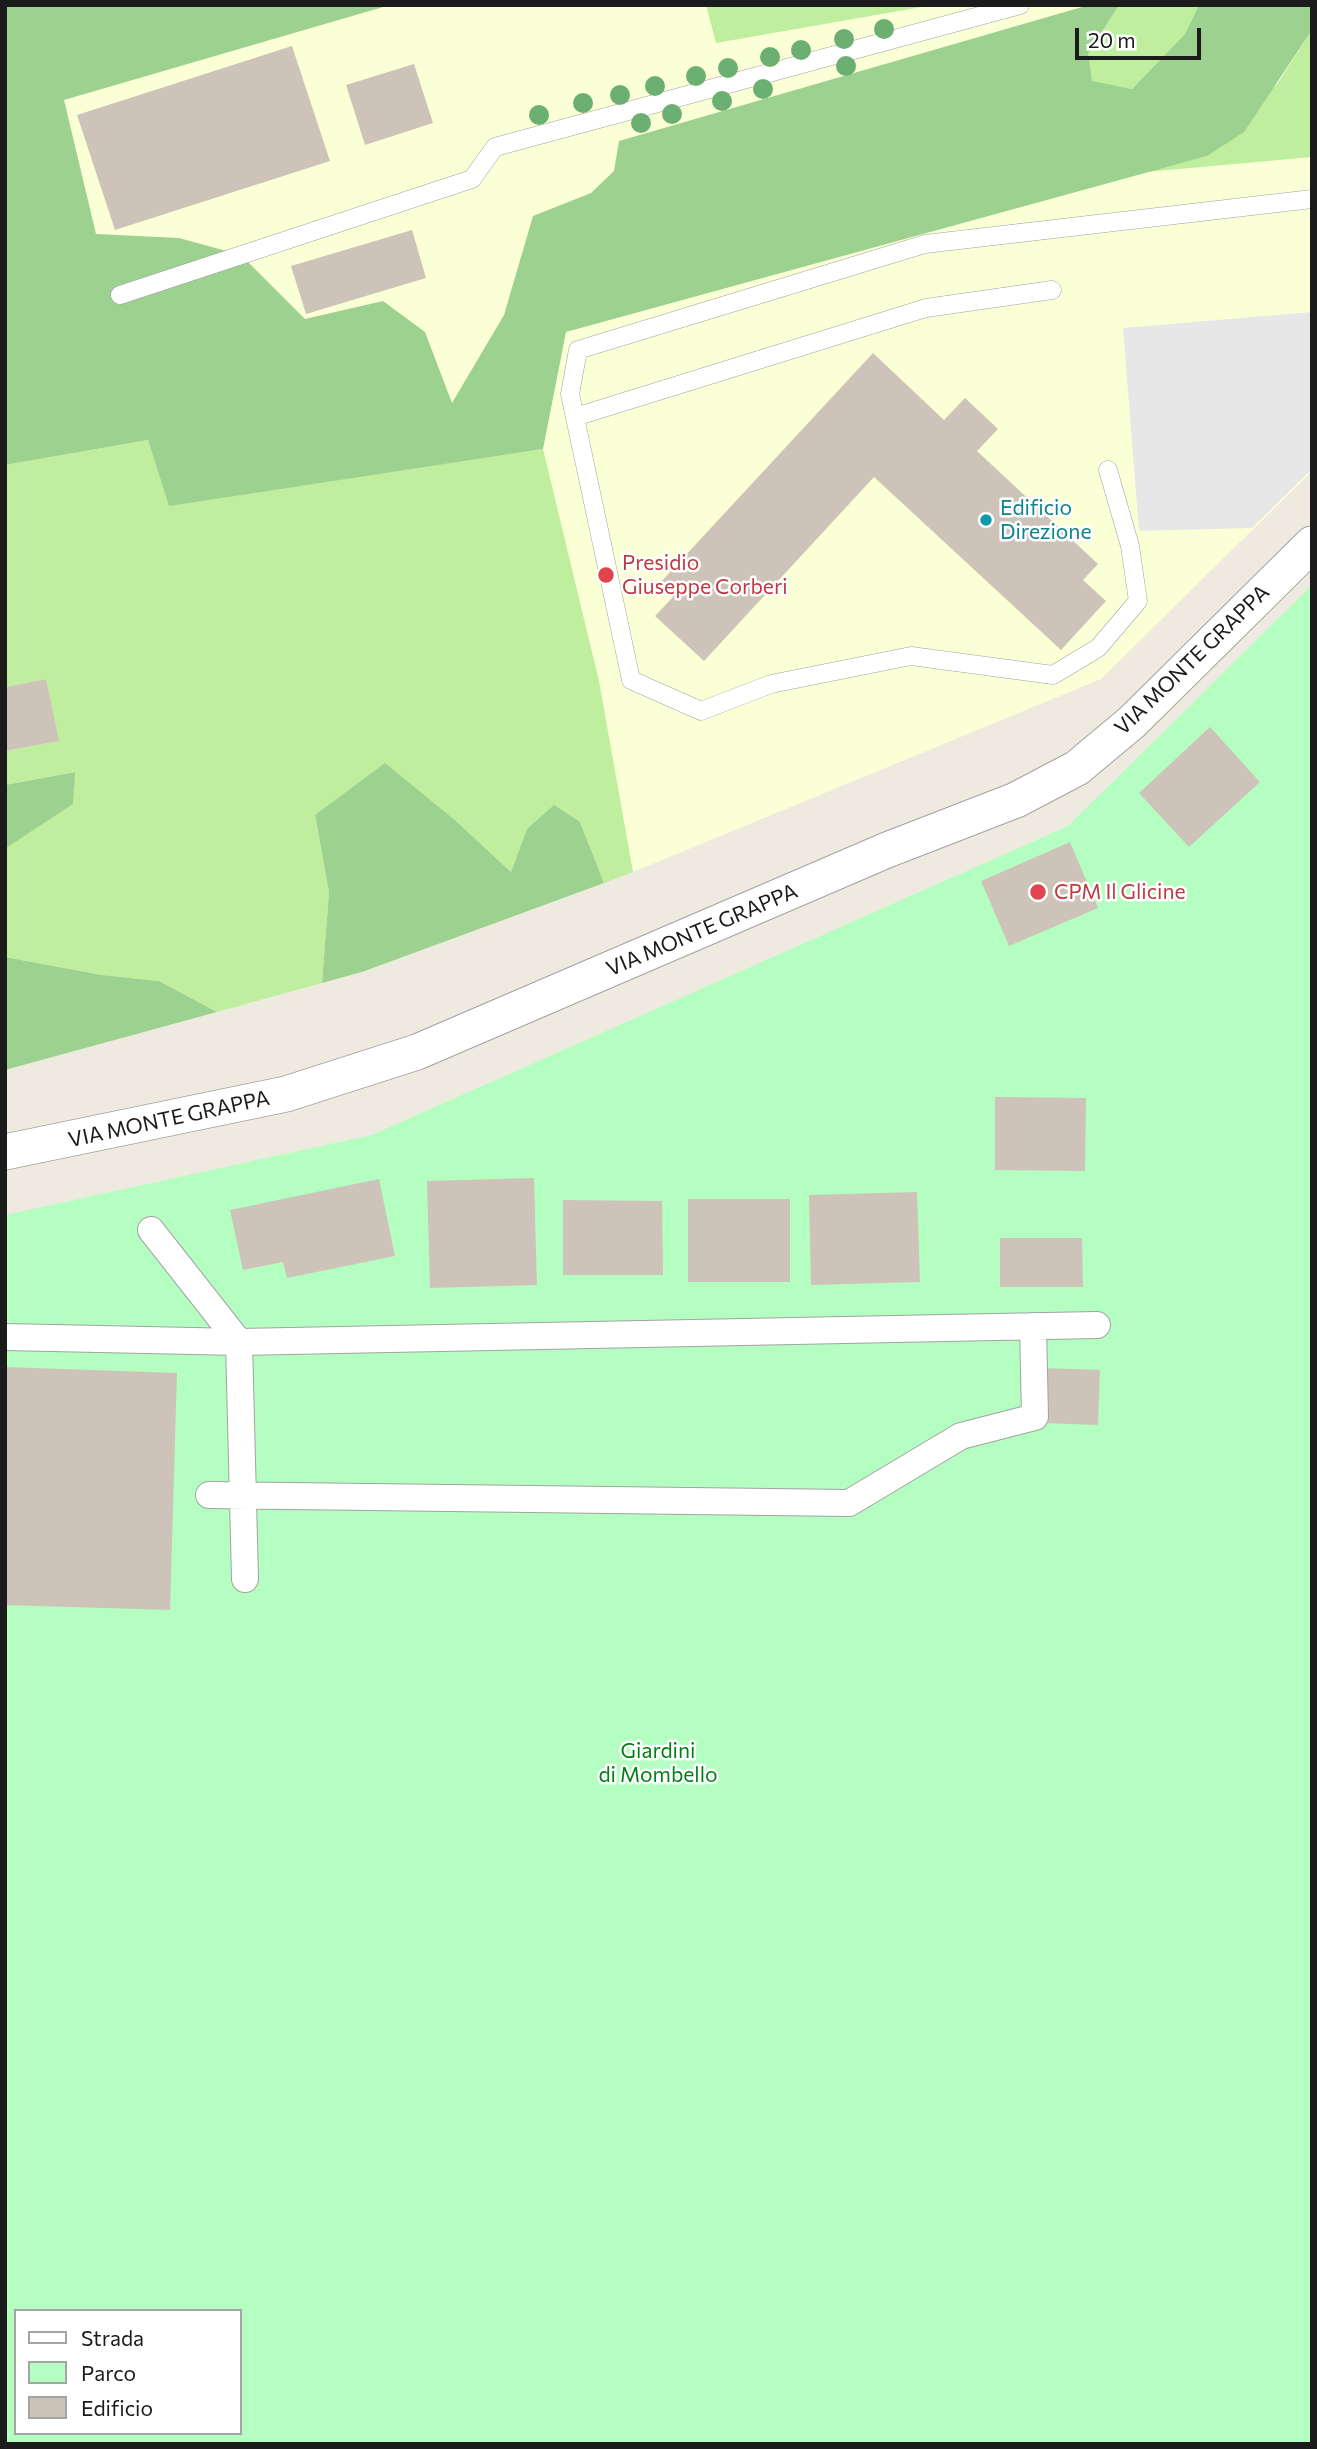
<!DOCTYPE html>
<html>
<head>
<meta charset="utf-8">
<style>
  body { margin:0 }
  #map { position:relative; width:1317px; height:2449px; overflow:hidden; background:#eeeadf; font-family:Commissioner,sans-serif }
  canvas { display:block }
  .frame { position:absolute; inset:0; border:7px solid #1b1b1b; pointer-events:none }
  .legend { position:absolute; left:14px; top:2309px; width:228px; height:126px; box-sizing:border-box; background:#fff; border:2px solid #a4a4a4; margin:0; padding:9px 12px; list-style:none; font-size:21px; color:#1b1b1b }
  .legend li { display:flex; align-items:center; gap:14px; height:35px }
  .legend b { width:35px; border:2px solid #a4a4a4 }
  .scale { position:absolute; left:1075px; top:28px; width:126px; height:32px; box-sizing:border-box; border:4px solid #1b1b1b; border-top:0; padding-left:9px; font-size:21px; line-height:24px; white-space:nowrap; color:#1b1b1b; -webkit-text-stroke:5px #fff; paint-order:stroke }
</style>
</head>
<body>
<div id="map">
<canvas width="1317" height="2449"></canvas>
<div class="frame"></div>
<ul class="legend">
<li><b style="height:9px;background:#fff"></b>Strada</li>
<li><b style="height:19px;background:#b5fec2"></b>Parco</li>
<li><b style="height:19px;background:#cec3b8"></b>Edificio</li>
</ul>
<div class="scale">20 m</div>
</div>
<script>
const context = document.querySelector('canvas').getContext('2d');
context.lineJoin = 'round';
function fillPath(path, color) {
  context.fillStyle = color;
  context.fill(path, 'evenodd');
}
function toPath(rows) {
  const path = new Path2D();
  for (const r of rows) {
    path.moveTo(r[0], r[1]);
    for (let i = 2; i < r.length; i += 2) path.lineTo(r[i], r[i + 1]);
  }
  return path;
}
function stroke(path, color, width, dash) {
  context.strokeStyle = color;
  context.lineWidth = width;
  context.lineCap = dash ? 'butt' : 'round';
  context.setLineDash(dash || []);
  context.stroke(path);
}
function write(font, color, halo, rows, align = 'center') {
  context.font = font + ' Commissioner,sans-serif';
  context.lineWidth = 5;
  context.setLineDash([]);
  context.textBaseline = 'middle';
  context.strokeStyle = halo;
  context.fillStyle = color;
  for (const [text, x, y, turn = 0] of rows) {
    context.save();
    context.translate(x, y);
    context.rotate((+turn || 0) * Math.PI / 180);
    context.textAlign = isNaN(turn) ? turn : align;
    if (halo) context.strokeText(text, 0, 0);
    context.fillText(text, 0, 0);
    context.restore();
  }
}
const education = toPath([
  [5,5,1312,5,1312,471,1101,679,633,872,362,972,5,1070]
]);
const grass = toPath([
  [706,5,933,5,716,43],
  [1119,5,1199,5,1185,34,1132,89,1092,82,1087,53],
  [1312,30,1312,157,1146,172,1207,156,1278,83],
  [148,440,169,505,543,449,599,681,633,872,604,883,580,822,527,829,511,872,457,822,315,816,329,892,322,983,217,1012,159,981,102,975,5,957,5,849,73,804,74,772,5,785,5,751,58,741,46,679,5,687,5,465]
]);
const forest = toPath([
  [5,5,390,5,64,100,96,234,179,238,241,255,305,319,383,301,425,332,452,403,504,315,533,216,591,193,614,171,619,141,1089,5,1119,5,1088,53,1092,81,1132,89,1185,34,1199,5,1312,5,1312,30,1244,132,1207,156,566,332,543,449,169,506,148,440,5,465],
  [385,763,457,822,511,872,527,829,554,805,580,822,604,883,362,972,322,983,329,892,315,815],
  [75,772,73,804,5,849,5,785],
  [5,957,102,975,159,981,217,1012,5,1070]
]);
const park = toPath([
  [1312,585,1312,2444,5,2444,5,1215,372,1135,1068,826],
  [16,2311,240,2311,240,2433,16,2433]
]);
const parking = toPath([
  [1312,312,1312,469,1252,528,1139,531,1123,328]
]);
const building = toPath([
  [292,46,330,161,115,230,77,115],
  [414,64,433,123,365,145,346,85],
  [412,230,426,278,306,314,291,266],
  [873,353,944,420,965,398,998,429,977,451,1098,564,1083,580,1106,601,1061,650,874,477,704,661,655,616,673,597,659,584],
  [46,679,59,741,5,751,5,687],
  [1210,727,1260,782,1189,847,1139,793],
  [1070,842,1098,908,1009,946,981,881],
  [995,1097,1086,1098,1085,1171,995,1170],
  [534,1178,537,1285,430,1288,427,1181],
  [379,1179,395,1256,287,1278,283,1262,243,1270,230,1210],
  [917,1192,920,1282,811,1285,809,1195],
  [688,1199,790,1199,790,1282,688,1282],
  [563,1200,662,1201,663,1275,563,1275],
  [1000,1238,1082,1238,1083,1287,1000,1287],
  [5,1367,177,1373,170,1610,5,1605],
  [1043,1368,1100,1370,1098,1425,1042,1423]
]);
const service = toPath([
  [120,295,472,179,495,147,1020,5],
  [575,417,926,308,1052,290],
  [1108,470,1130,546,1138,601,1098,648,1053,675,911,656,771,684,701,711,631,680,570,394,578,350,925,244,1312,199]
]);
const pedestrian = toPath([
  [151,1230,239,1342,245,1579],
  [5,1337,239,1342,1097,1325],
  [209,1495,849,1503,961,1436,1035,1417,1033,1326]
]);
const minor = toPath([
  [5,1152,286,1094,417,1052,887,850,1016,800,1077,768,1132,722,1312,544]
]);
const trees = [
  [884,29],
  [844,39],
  [801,50],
  [770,57],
  [846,66],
  [728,68],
  [696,76],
  [655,86],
  [763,89],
  [620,95],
  [722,101],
  [583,103],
  [672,114],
  [539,115],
  [641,123]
];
const markers = [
  [986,520,7,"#0f9aa8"],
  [606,575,9,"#e0444e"],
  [1038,892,9,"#e0444e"]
];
const cultureNames = [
  ["Edificio",1000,508],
  ["Direzione",1000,532]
];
const healthNames = [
  ["Presidio",622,563],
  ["Giuseppe Corberi",622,587],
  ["CPM Il Glicine",1054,892]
];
const streetNames = [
  ["VIA MONTE GRAPPA",1192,660,-44],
  ["VIA MONTE GRAPPA",702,930,-23],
  ["VIA MONTE GRAPPA",169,1119,-12]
];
const parkNames = [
  ["Giardini",658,1751],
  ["di Mombello",658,1775]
];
fillPath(education, '#fbffd6');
fillPath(grass, '#beee9e');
fillPath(forest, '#9dd18f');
fillPath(park, '#b5fec2');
fillPath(parking, '#e7e7e7');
fillPath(building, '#cec3b8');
stroke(service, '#a2a2a2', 19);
stroke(pedestrian, '#a2a2a2', 28);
stroke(minor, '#a2a2a2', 37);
stroke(service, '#fff', 18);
stroke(pedestrian, '#fff', 26);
stroke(minor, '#fff', 35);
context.fillStyle = '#6cb071';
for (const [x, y] of trees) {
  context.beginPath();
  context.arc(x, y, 10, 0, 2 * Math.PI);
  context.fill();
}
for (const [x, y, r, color] of markers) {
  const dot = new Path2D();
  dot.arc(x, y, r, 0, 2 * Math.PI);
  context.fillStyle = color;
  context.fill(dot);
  stroke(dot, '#fff', 2.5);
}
write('21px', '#0d838f', '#fff', cultureNames, 'left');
write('21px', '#be3a42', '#fff', healthNames, 'left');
write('21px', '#1b1b1b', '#fff', streetNames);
write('21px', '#018017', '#fff', parkNames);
</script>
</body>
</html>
